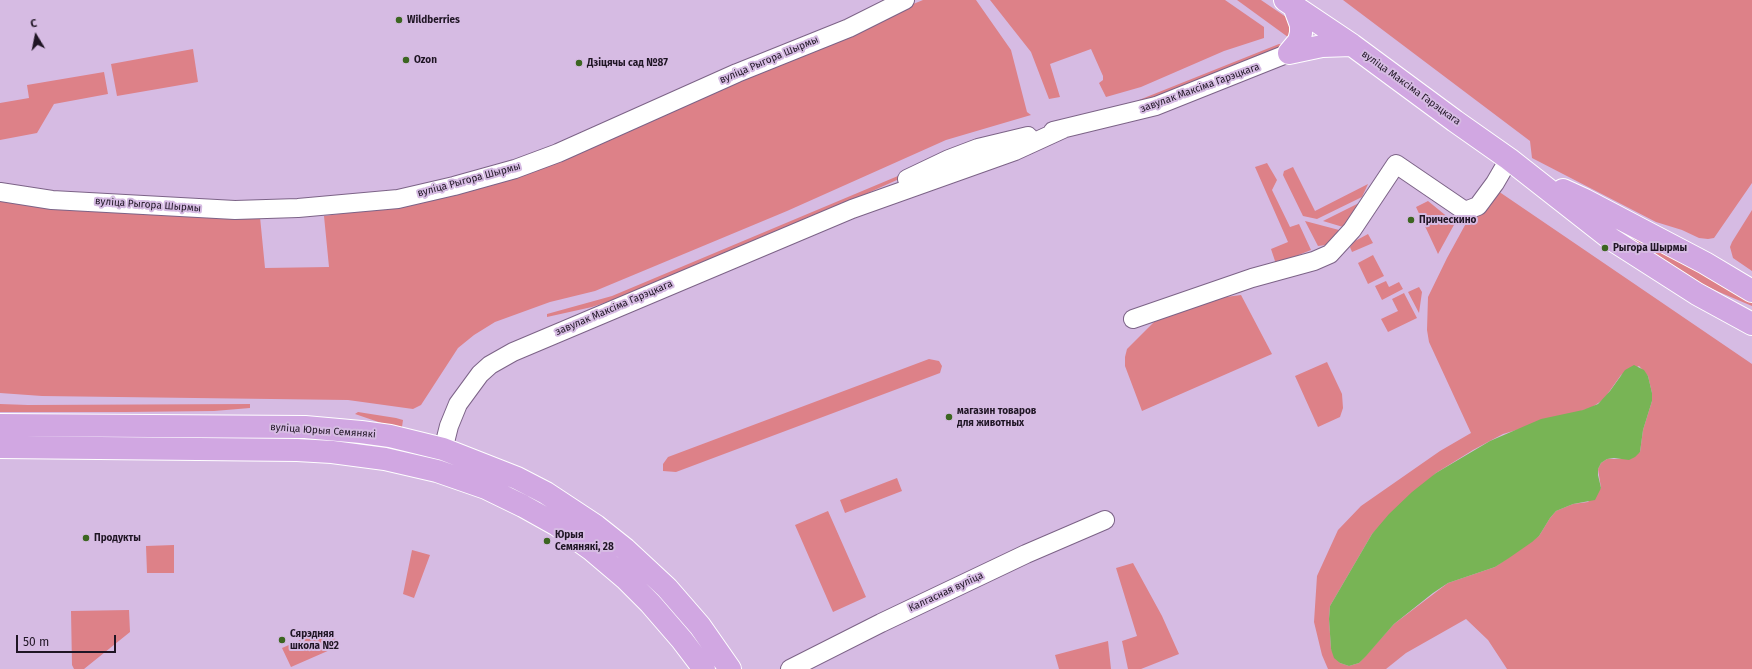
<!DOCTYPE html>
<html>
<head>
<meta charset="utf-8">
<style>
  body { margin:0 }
  #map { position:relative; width:1752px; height:669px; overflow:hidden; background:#d6bbe3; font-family:"Fira Sans",sans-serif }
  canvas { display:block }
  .north { position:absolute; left:16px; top:16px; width:40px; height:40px; -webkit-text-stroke:3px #d6bbe3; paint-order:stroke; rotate:350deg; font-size:11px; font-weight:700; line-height:16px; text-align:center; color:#1f1524 }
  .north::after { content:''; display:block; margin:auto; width:14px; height:18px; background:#1f1524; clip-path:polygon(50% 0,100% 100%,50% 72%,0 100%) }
  .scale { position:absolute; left:16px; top:635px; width:100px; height:18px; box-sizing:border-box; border:2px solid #1f1524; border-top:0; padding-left:5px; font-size:12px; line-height:14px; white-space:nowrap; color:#1f1524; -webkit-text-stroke:3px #d6bbe3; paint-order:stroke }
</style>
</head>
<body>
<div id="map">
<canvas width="1752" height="669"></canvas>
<div class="north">С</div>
<div class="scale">50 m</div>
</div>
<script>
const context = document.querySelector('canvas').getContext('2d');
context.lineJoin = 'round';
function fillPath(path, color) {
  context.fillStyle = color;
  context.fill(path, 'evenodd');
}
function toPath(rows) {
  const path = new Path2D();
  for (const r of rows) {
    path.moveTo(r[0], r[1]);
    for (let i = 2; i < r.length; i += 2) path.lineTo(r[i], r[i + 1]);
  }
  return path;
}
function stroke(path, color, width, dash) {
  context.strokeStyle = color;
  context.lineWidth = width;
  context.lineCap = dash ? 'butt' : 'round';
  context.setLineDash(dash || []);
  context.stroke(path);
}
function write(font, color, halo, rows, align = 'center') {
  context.font = font + ' "Fira Sans",sans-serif';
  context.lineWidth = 4;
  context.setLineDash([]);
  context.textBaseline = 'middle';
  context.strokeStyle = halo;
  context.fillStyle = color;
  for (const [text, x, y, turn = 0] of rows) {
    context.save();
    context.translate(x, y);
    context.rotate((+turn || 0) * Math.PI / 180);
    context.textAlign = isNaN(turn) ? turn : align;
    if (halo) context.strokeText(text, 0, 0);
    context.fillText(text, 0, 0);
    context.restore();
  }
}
const green = toPath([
  [923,0,976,0,1011,50,1027,112,1031,115,946,140,787,211,595,291,550,302,495,322,474,335,458,348,421,405,413,409,348,400,42,396,0,393,0,198,260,217,265,268,329,267,324,216,383,208,449,194],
  [990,0,1225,0,1264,27,1264,38,1224,51,1141,87,1106,97,1099,83,1103,80,1103,76,1091,49,1050,64,1060,97,1049,99,1031,52],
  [1237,0,1261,0,1286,17,1292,24,1292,40],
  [1343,0,1752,0,1752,183,1714,238,1708,239,1699,238,1682,230,1656,222,1532,158,1530,141],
  [1279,44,1284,45,1285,48,1139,103,1139,100],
  [193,49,198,82,117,96,111,64],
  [104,72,108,94,54,104,37,133,0,140,0,103,29,98,27,85],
  [1267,163,1277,180,1272,190,1290,227,1299,224,1311,250,1276,264,1271,249,1288,242,1255,167],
  [1293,167,1315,211,1368,184,1362,197,1317,219,1303,216,1283,175,1284,171],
  [917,168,917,171,821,214,616,299,592,307,547,317,547,314,612,296],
  [1498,191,1752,364,1752,669,1507,669,1488,640,1466,619,1406,653,1386,669,1328,669,1322,655,1314,622,1317,576,1338,530,1361,506,1440,451,1471,433,1429,342,1427,330,1428,297,1447,258,1470,216],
  [1639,366,1648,376,1652,393,1652,401,1643,430,1640,452,1621,459,1607,459,1601,463,1598,469,1601,488,1588,502,1573,504,1556,511,1550,518,1539,536,1495,567,1448,583,1394,624,1359,663,1349,666,1340,663,1331,649,1329,619,1330,606,1372,534,1436,473,1473,450,1503,434,1591,408,1604,399,1621,375],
  [1428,201,1455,223,1438,254,1416,207],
  [1359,203,1343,227,1323,221],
  [1752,210,1752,271,1733,258,1730,247,1732,242],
  [1305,221,1339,230,1326,245,1318,246],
  [1614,226,1752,299,1752,306,1719,292,1700,283],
  [1368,234,1373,243,1352,252,1350,247,1355,241],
  [1373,255,1384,276,1368,284,1358,263],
  [1386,281,1389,287,1399,282,1403,289,1382,300,1375,286],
  [1419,287,1422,292,1419,313,1408,292],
  [1404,293,1417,318,1388,332,1381,319,1398,311,1392,299],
  [1241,295,1272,354,1142,411,1125,366,1125,357,1127,349,1154,322,1176,312,1211,299],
  [929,359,939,361,942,366,940,373,676,472,663,471,663,464,668,457],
  [1327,362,1342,394,1343,408,1340,417,1318,427,1295,376],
  [0,404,28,405,250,404,250,408,214,411,125,412,0,412],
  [358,412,396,418,403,420,402,427,399,429,355,414],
  [0,434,248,436,333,438,402,448,401,452,0,438],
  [897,478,902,491,845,513,840,500],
  [828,511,866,597,833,612,795,525],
  [174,545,174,573,147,573,146,546],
  [412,550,430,555,414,598,403,594],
  [1133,563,1162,616,1179,654,1141,669,1128,669,1122,641,1137,636,1116,568],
  [129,610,130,632,84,669,74,669,72,665,71,611],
  [319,632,332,633,339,646,291,667,282,648],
  [1108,641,1111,669,1059,669,1055,655]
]);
const water = toPath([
  [1634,365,1644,370,1648,376,1652,393,1652,401,1643,430,1640,452,1635,457,1629,460,1614,458,1607,459,1601,463,1598,469,1598,475,1601,488,1595,500,1573,504,1556,511,1550,518,1539,536,1532,542,1509,558,1495,567,1448,583,1433,593,1394,624,1366,656,1359,663,1349,666,1340,663,1334,658,1331,649,1329,619,1330,606,1372,534,1389,514,1412,492,1436,473,1490,441,1541,419,1583,410,1598,404,1610,391,1625,370]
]);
const minor = toPath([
  [1053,131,1156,106,1289,53],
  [907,179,949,159,978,148,1028,136],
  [0,192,52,200,235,210,298,208,398,199,454,186,515,169,558,153,737,73,849,28,905,0],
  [1133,319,1252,278,1314,261,1330,254,1352,230,1396,164,1465,211,1478,206,1495,183,1509,159],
  [440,462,449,426,458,404,480,374,490,365,513,352,852,209,1015,151,1063,129],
  [790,669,881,623,1026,554,1105,520]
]);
const major = toPath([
  [1285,0,1352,45,1455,121,1509,159,1611,239,1697,294,1752,324],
  [1289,53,1322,46,1352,45],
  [1289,53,1299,41,1301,33,1301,25,1294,6],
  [1563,190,1585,200,1705,263,1752,291],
  [0,425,305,427,361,432,390,436,443,449,517,478,546,493,596,526,625,549,667,588,700,626,730,669],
  [0,447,297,450,332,452,385,459,437,471,486,488,523,506,557,525,592,550,625,578,650,603,682,640,704,669]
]);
const markers = [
  [399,20,4,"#3c6521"],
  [406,60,4,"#3c6521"],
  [579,63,4,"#3c6521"],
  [1411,220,4,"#3c6521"],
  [1605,248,4,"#3c6521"],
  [949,417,4,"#3c6521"],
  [86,538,4,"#3c6521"],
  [547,541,4,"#3c6521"],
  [282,640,4,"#3c6521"]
];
const poiNames = [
  ["Wildberries",407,20],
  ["Ozon",414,60],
  ["Дзіцячы сад №87",587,63],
  ["Прическино",1419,220],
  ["Рыгора Шырмы",1613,248],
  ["магазин товаров",957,411],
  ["для животных",957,423],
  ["Юрыя",555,535],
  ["Семянякі, 28",555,547],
  ["Продукты",94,538],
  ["Сярэдняя",290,634],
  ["школа №2",290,646]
];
const streetNames = [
  ["вуліца Рыгора Шырмы",769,60,-23],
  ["завулак Максіма Гарэцкага",1200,88,-20],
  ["вуліца Максіма Гарэцкага",1411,88,36],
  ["вуліца Рыгора Шырмы",469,180,-15],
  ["вуліца Рыгора Шырмы",148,205,4],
  ["завулак Максіма Гарэцкага",614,308,-23],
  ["вуліца Юрыя Семянякі",323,431,4],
  ["Калгасная вуліца",946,592,-25]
];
fillPath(green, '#dd8188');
fillPath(water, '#78b455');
stroke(minor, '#7c6387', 20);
stroke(major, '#fff', 24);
stroke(minor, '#fff', 18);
stroke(major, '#d1a7e2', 22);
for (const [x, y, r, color] of markers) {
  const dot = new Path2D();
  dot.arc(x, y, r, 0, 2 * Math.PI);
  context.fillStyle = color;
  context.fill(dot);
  stroke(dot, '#d6bbe3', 1.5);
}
write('bold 10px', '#1f1524', '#d6bbe3', poiNames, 'left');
write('10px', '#1f1524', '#d6bbe3', streetNames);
</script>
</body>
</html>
